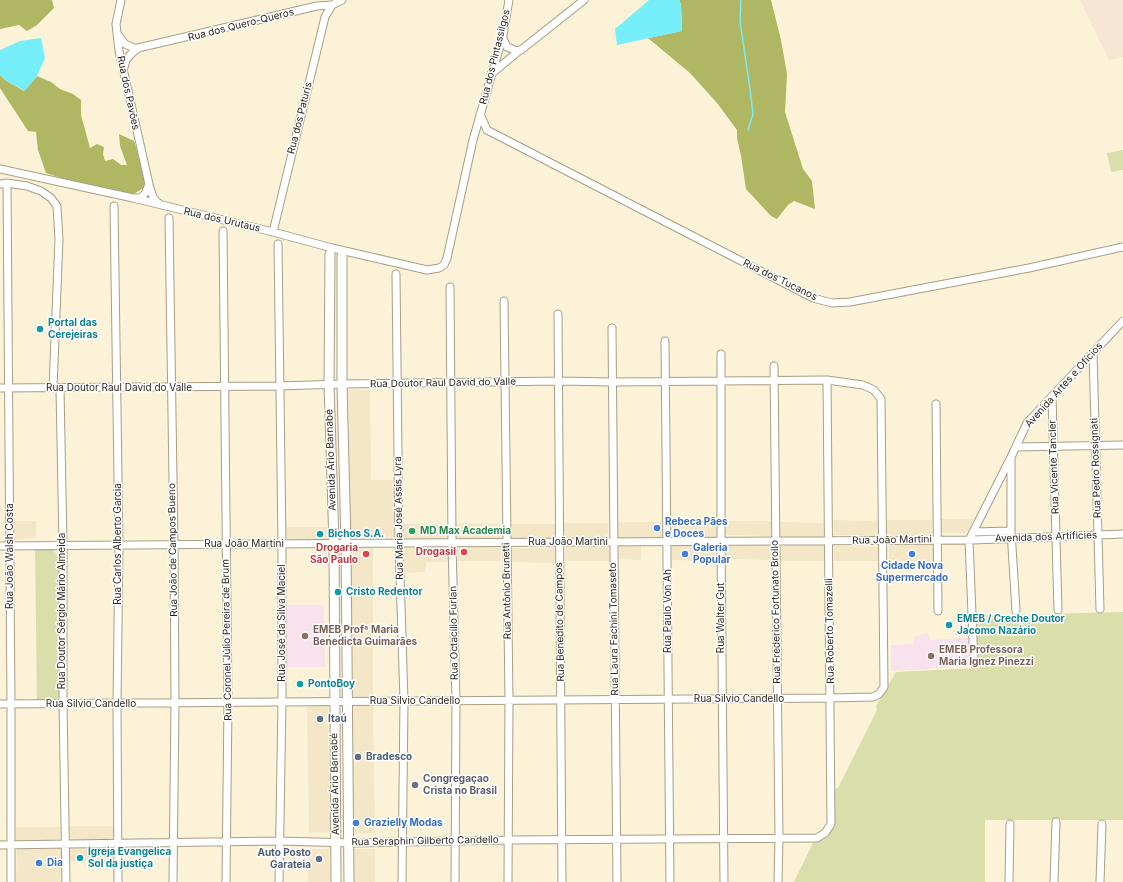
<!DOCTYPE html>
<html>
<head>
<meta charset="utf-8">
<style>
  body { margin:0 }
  canvas { display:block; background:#fcf2d8 }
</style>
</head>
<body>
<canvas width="1123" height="882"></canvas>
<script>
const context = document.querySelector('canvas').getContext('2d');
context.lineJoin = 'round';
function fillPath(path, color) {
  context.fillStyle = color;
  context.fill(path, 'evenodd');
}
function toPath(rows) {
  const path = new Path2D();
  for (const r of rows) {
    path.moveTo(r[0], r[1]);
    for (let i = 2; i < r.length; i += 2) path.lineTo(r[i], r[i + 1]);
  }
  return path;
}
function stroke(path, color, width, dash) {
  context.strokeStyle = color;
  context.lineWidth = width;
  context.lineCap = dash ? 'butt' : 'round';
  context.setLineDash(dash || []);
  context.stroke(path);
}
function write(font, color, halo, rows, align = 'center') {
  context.font = font + ' Inter,sans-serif';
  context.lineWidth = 3;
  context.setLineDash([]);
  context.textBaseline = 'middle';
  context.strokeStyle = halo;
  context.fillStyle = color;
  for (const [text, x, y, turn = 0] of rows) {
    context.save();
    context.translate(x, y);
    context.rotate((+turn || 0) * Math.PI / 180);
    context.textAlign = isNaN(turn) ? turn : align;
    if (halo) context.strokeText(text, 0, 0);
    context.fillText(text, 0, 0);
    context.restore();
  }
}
const built = toPath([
  [348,390,370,390,371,480,394,480,395,537,351,536],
  [941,519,973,519,970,529,964,533,941,533],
  [834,520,878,521,878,536,834,535],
  [887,520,932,520,931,535,887,535],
  [13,521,36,521,36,538,13,540],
  [726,521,771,521,771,536,726,535],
  [618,522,663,522,662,537,618,537],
  [672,522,717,523,716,538,672,537],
  [780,522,824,523,824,537,780,537],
  [455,523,500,524,500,539,455,538],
  [564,523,608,523,608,538,564,537],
  [403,524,448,524,448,539,403,538],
  [511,524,555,524,555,539,511,539],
  [286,527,331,527,330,542,286,542],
  [889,544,933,544,933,561,889,561],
  [403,545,448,546,448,562,426,562,425,572,403,573],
  [619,545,641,545,641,560,618,559],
  [672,545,716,546,716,561,672,560],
  [726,545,771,545,771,560,726,559],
  [457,546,502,546,501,561,457,561],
  [566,546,610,546,610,561,565,561],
  [780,546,825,546,824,561,780,561],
  [834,546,878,547,878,561,834,561],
  [350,547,373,547,373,697,351,697],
  [511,548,556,548,556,563,511,562],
  [307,705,328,705,330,832,309,833],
  [352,706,373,706,375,833,354,833],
  [70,826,114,826,114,841,70,841],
  [16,827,60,827,60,842,16,841],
  [17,846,62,847,61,882,16,882],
  [70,847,114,847,114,862,70,861],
  [308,849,329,849,330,882,308,882],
  [354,849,375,849,375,882,354,882]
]);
const industrial = toPath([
  [1080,0,1123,0,1123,57,1109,60]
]);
const education = toPath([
  [285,605,324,605,325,667,287,667],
  [928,633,929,640,971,638,972,666,891,671,891,645,913,644,915,636]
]);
const green = toPath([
  [1123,150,1123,170,1111,172,1107,153],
  [35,549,52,550,56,553,59,560,60,693,59,697,54,701,37,702],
  [1123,612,1123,820,985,820,985,882,794,882,813,843,819,842,825,838,835,821,835,789,838,788,877,710,876,706,896,672,978,668,975,616]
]);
const forest = toPath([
  [0,0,52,0,54,8,37,25,27,31,19,25,0,29],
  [679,0,771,0,781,40,787,74,785,112,803,169,812,181,815,209,794,201,788,205,777,219,771,216,746,189,741,156,737,138,737,130,717,103,690,73,648,38,682,31,681,5],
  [0,75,5,80,24,91,37,76,51,82,60,89,73,94,81,100,81,115,90,148,97,144,104,147,103,154,105,161,113,159,121,165,127,165,120,146,119,134,134,141,144,174,145,187,132,195,80,184,46,173,38,150,36,132,28,131,0,88]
]);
const water = toPath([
  [649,0,679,0,681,5,682,31,617,45,615,29],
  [41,38,45,58,37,76,25,91,5,80,0,75,0,50,20,41]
]);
const stream = toPath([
  [741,0,740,21,750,89,753,114,748,130]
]);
const minor = toPath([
  [121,0,116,24,119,51,149,184,146,192,143,196,139,198,135,198],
  [118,35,125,44,134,48,138,48],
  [503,35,503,39,507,47,517,51,521,50,584,0],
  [123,71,126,60,131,54,138,48,317,6,332,5,342,0],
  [491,74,520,50],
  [480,114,487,130,813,298,832,303,850,302,1029,268,1123,247],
  [0,169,133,198,273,232,332,248,427,270,439,268,444,265,447,258,473,140,503,35,509,0],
  [7,183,11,704,11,882],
  [0,184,7,183,27,186,41,191,51,198,57,206,59,239,53,388],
  [149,185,153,197,157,202,160,204],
  [114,206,119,545,117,704,118,882],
  [169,218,174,545,175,703,173,882],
  [223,231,228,703,226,882],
  [273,232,325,17,332,5],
  [278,244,282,544,282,702,279,882],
  [396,274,399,543,404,701,402,882],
  [450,287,452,543,456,701,455,882],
  [504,301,509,700,508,882],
  [558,314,562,882],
  [612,328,617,882],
  [665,341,670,882],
  [1093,352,1100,609],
  [721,354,721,541,724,882],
  [774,366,779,839,778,882],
  [0,388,279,386,342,384,559,381,613,382,827,380,863,385,874,390,881,399,884,687,879,694,873,697,831,698,0,704],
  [60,388,63,546,63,704,66,882],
  [1052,396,1058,610],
  [936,404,938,611],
  [1016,447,1123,445],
  [1011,459,1011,531,1016,611],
  [973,532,1011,531],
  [969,540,1011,457,1027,423,1123,321],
  [969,540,974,664],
  [0,546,399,543,973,540,1123,534],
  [0,845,279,841,353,843,507,840,817,838,825,833,831,824,827,380],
  [1009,882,1010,824],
  [1054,882,1056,822],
  [1100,882,1102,824]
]);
const major = toPath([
  [330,254,329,384,334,544,336,882],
  [342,256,342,384,346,544,349,882]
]);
const markers = [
  [40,329,4,"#0f9aa8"],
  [657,528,4,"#3f7fe0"],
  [412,531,4,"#2e9e5b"],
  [320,534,4,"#0f9aa8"],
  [464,552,4,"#e0444e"],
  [366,554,4,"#e0444e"],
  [685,554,4,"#3f7fe0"],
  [912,554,4,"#3f7fe0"],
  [338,592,4,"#0f9aa8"],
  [949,625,4,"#0f9aa8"],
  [305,636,4,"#8d6e63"],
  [931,656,4,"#8d6e63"],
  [300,684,4,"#0f9aa8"],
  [320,719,4,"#5c6f8a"],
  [358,757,4,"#5c6f8a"],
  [415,785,4,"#6b7280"],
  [356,823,4,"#3f7fe0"],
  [80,858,4,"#0f9aa8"],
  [319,859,4,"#5c6f8a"],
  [39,863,4,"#3f7fe0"]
];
const streetNames = [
  ["Rua dos Quero-Queros",241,25,-14],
  ["Rua dos Pintassilgos",495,57,-76],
  ["Rua dos Pavões",128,93,78],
  ["Rua dos Paturis",300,118,-76],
  ["Rua dos Urutaus",222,220,13],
  ["Rua dos Tucanos",780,280,26],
  ["Rua Doutor Raul David do Valle",443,383,-1],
  ["Avenida Artes e Ofícios",1064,385,-48],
  ["Rua Doutor Raul David do Valle",119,388],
  ["Avenida Ário Barnabé",331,460,-92],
  ["Rua Vicente Tancler",1054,467,-92],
  ["Rua Pedro Rossignati",1096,468,-92],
  ["Rua Maria José Assis Lyra",399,518,-91],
  ["Avenida dos Artíficies",1046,537,-2],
  ["Rua João Martini",892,540,-1],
  ["Rua João Martini",568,542],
  ["Rua Carlos Alberto Garcia",118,544,-90],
  ["Rua João Martini",244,544],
  ["Rua João de Campos Bueno",173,550,-91],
  ["Rua João Walsh Costa",10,556,-90],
  ["Rua Antônio Brunetti",507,591,-91],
  ["Rua Doutor Sérgio Mário Almeida",62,611,-90],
  ["Rua Paulo Von Ah",668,611,-90],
  ["Rua Frederico Fortunato Brollo",776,612,-91],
  ["Rua Walter Gut",721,618,-90],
  ["Rua Benedito de Campos",560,622,-91],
  ["Rua José da Silva Maciel",282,623,-90],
  ["Rua Laura Fachini Tomaseto",614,629,-91],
  ["Rua Roberto Tomazelli",830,631,-91],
  ["Rua Octacílio Furlan",454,633,-91],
  ["Rua Coronel Júlio Pereira de Brum",227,640,-91],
  ["Rua Silvio Candello",739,699],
  ["Rua Silvio Candello",415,701],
  ["Rua Silvio Candello",91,704],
  ["Avenida Ário Barnabé",335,784,-91],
  ["Rua Seraphin Gilberto Candello",425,841,-1]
];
const cultureNames = [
  ["Portal das",48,323],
  ["Cerejeiras",48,335],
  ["Bichos S.A.",328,534],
  ["Cristo Redentor",346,592],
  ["EMEB / Creche Doutor",957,619],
  ["Jacomo Nazário",957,631],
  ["PontoBoy",308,684],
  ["Igreja Evangelica",88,852],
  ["Sol da justiça",88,864]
];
const shopNames = [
  ["Rebeca Pães",665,522],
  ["e Doces",665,534],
  ["Galeria",693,548],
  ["Popular",693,560],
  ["Cidade Nova",912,566,"center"],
  ["Supermercado",912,578,"center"],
  ["Grazielly Modas",364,823],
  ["Dia",47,863]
];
const leisureNames = [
  ["MD Max Academia",420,531]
];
const healthNames = [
  ["Drogaria",358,548],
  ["São Paulo",358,560],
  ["Drogasil",456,552]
];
const educationNames = [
  ["EMEB Profª Maria",313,630],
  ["Benedicta Guimarães",313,642],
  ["EMEB Professora",939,650],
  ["Maria Ignez Pinezzi",939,662]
];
const serviceNames = [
  ["Itaú",328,719],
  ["Bradesco",366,757],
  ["Auto Posto",311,853,"right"],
  ["Garateia",311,865,"right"]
];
const worshipNames = [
  ["Congregaçao",423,779],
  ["Crista no Brasil",423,791]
];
fillPath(built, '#f4e7c7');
fillPath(industrial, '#f5e6d3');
fillPath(education, '#f9e1ed');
fillPath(green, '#d9deaa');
fillPath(forest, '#b0b762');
fillPath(water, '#76effa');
stroke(stream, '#76effa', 1.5);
stroke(minor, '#a79e86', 9);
stroke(major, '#a79e86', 11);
stroke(minor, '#fff', 7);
stroke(major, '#fff', 9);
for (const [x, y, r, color] of markers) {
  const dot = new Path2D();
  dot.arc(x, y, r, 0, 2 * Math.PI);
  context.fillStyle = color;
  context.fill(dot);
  stroke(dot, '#fff', 1.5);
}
write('10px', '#2b271e', '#fff', streetNames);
write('bold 10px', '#0d838f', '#fff', cultureNames, 'left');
write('bold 10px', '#366cbe', '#fff', shopNames, 'left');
write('bold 10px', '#27864d', '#fff', leisureNames, 'left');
write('bold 10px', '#be3a42', '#fff', healthNames, 'right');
write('bold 10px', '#785e54', '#fff', educationNames, 'left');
write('bold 10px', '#4e5e75', '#fff', serviceNames, 'left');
write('bold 10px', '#5b616d', '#fff', worshipNames, 'left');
</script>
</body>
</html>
